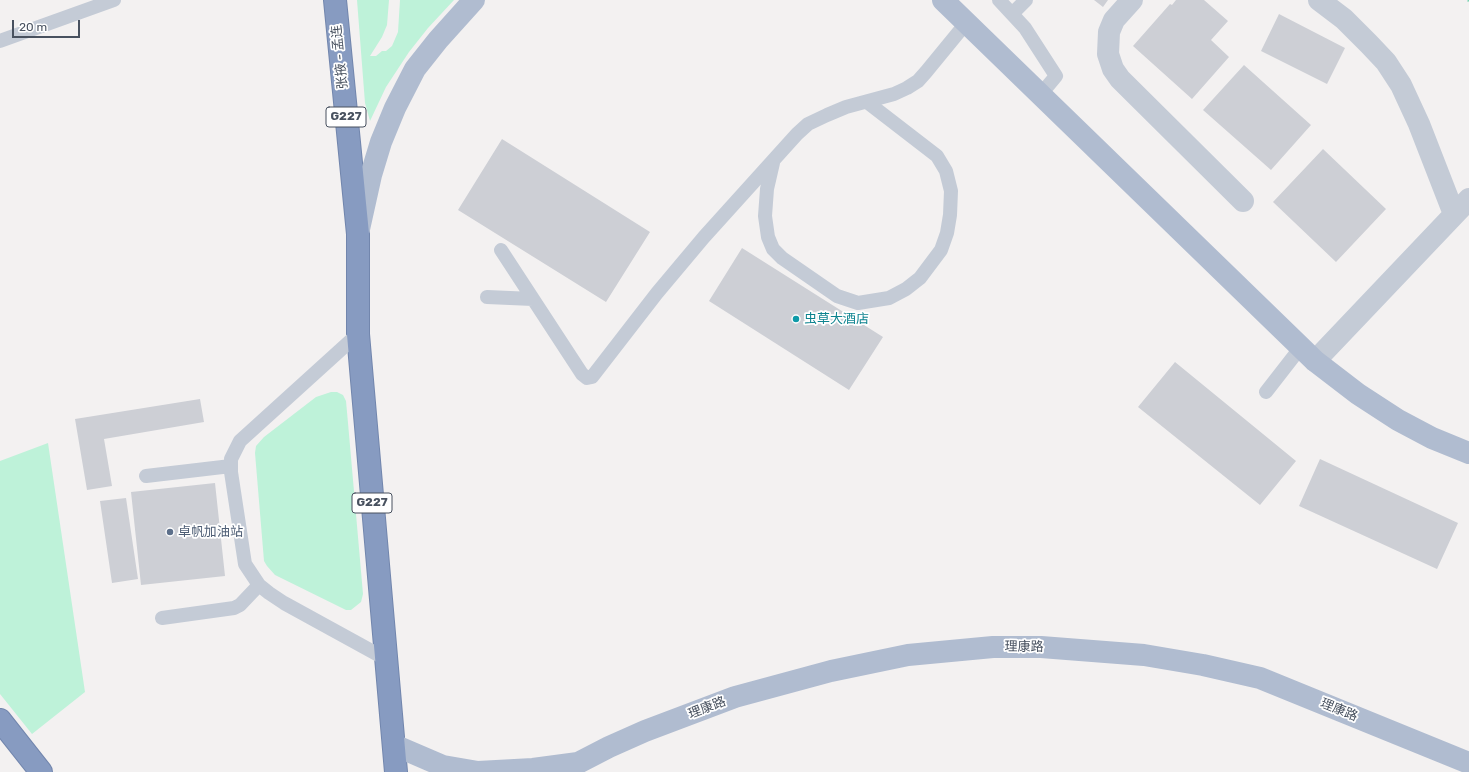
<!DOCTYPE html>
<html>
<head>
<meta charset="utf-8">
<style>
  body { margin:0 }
  #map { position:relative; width:1469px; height:772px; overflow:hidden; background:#f3f1f1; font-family:Rubik,sans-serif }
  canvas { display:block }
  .scale { position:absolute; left:12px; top:20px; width:68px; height:18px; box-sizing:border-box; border:2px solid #48515f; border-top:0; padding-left:5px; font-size:12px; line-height:14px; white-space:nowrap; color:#48515f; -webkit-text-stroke:3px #fff; paint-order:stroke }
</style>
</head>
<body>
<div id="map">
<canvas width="1469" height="772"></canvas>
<div class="scale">20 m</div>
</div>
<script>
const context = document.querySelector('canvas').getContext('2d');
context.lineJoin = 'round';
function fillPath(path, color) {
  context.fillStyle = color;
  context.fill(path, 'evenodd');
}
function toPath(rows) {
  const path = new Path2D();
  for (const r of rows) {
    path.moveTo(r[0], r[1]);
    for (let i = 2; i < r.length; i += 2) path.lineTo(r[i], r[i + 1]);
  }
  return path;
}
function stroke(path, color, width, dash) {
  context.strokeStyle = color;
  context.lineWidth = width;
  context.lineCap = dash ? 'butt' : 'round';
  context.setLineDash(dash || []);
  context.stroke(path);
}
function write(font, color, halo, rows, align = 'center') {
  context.font = font + ' Rubik,"Noto Sans SC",sans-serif';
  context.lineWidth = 3.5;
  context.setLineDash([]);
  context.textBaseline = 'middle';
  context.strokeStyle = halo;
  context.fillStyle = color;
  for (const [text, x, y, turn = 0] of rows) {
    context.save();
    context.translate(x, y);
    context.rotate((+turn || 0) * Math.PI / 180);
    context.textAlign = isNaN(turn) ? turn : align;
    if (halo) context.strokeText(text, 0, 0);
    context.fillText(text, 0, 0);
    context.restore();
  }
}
const green = toPath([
  [357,0,389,0,387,25,382,37,370,56,376,56,382,51,386,51,392,46,398,32,400,0,454,0,428,28,409,52,386,87,370,121,365,103],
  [331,392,337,392,343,395,346,401,348,423,363,594,361,602,351,610,346,610,275,575,267,566,264,561,255,453,256,446,264,437,316,397],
  [48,443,85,692,32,734,0,694,0,461]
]);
const building = toPath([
  [1094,0,1108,0,1103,7],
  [1176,0,1204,0,1228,21,1211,40,1229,57,1192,99,1133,46,1170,4,1172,5],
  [1279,14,1345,48,1327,84,1261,51],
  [1244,65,1311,125,1271,170,1203,110],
  [502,139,650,232,606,302,458,210],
  [1323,149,1386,209,1336,262,1273,202],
  [742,248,883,337,849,390,709,301],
  [1175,362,1296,461,1260,505,1138,407],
  [200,399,204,422,104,439,112,486,87,490,75,419],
  [1320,459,1458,523,1437,569,1299,506],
  [215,483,225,576,141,585,131,492],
  [126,498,138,579,112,583,100,501]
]);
const path = toPath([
  [1468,0,1469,1]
]);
const lane = toPath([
  [999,0,1025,28,1056,76,1041,94],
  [1012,14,1026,0],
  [0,41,114,0],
  [773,163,767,189,765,216,768,237,773,249,782,258,837,296,858,303,889,298,906,289,920,278,941,250,947,233,950,215,951,191,946,171,937,156,867,102],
  [501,250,582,374,587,378,592,377,657,293,704,237,797,134,808,124,827,115,846,107,894,94,907,88,918,81,926,72,967,22],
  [487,297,533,299],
  [358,334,240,441,231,459,231,472,245,564,259,585,269,593,284,603,386,659],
  [1266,392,1301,347],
  [146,476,231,466],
  [162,618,234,608,240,605,259,585]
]);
const street = toPath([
  [1132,0,1114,20,1109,32,1108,54,1113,69,1120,79,1243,201],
  [1319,0,1344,19,1369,44,1386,62,1401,85,1419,124,1454,214],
  [1315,361,1469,199]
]);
const primary = toPath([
  [943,0,1315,361,1358,394,1398,420,1432,438,1469,453],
  [359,229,371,175,381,142,395,108,415,69,438,40,474,0],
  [394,745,443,766,478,772,533,769,578,763],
  [566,772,578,763,609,747,645,731,735,697,831,671,908,655,993,647,1041,647,1144,655,1203,665,1260,678,1469,763]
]);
const highway = toPath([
  [335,0,358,234,358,334,396,772],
  [0,720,41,772]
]);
const markers = [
  [796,319,4,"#0f9aa8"],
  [170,532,4,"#5c6f8a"]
];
const shields = [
  [346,117,40],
  [372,503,40]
];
const shieldNames = [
  ["G227",346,117],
  ["G227",372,503]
];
const streetNames = [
  ["张掖 - 孟连",340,57,-96],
  ["理康路",1024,647,1],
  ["理康路",707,708,-21],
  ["理康路",1339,710,22]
];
const cultureNames = [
  ["虫草大酒店",804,319]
];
const serviceNames = [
  ["卓帆加油站",178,532]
];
fillPath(green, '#bef2d9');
fillPath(building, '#cdcfd5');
stroke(highway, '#7286ad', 24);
stroke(path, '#75d2b0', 2.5, [3, 2]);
stroke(lane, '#c4cbd6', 14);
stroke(street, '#c4cbd6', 22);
stroke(primary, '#b0bcd0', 22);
stroke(highway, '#879bc1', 22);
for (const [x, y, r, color] of markers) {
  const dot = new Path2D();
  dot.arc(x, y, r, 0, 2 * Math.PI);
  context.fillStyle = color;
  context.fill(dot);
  stroke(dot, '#fff', 1.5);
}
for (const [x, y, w] of shields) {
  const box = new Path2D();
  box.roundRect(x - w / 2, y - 10, w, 20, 3);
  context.fillStyle = '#fff';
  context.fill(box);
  stroke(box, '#48515f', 1);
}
write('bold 12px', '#48515f', null, shieldNames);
write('13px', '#48515f', '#fff', streetNames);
write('13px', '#0d838f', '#fff', cultureNames, 'left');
write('13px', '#4e5e75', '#fff', serviceNames, 'left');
</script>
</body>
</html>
